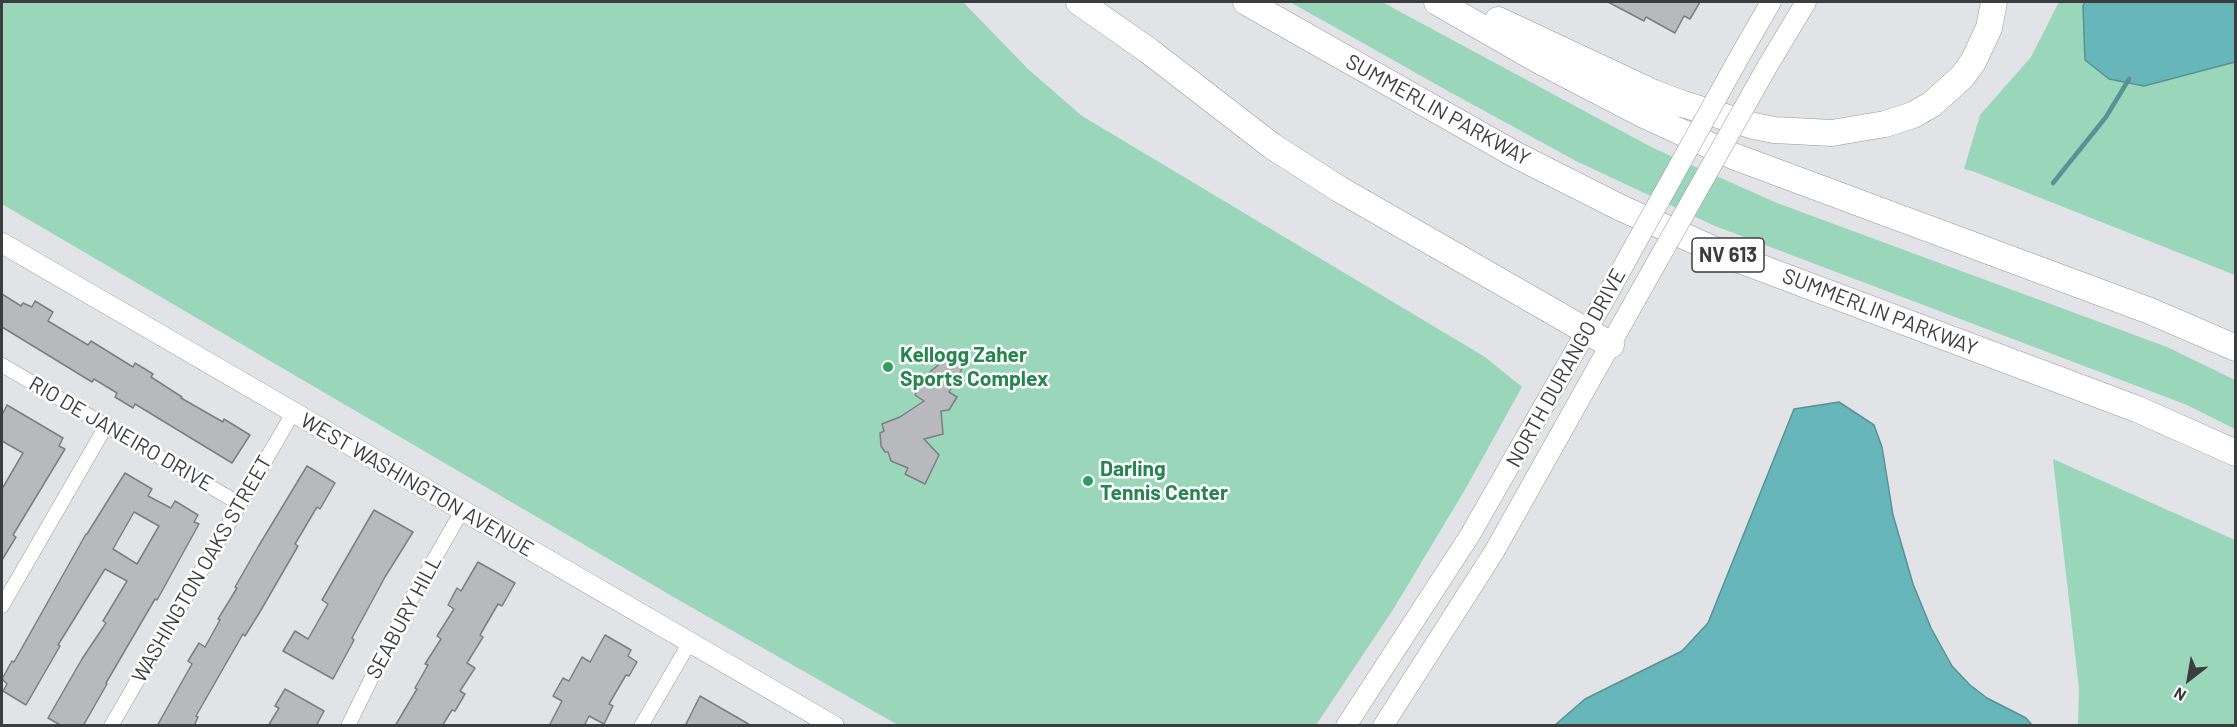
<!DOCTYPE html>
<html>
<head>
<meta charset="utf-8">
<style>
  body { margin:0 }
  #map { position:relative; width:2237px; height:727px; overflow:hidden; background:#e1e3e6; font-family:Barlow,sans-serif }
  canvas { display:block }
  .frame { position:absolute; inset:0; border:3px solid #3c3d3e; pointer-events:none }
  .north { position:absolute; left:2159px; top:649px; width:60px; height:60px; -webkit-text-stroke:4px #fff; paint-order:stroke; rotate:211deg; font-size:16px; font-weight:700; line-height:24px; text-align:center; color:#3c3d3e }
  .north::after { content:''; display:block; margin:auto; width:21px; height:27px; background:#3c3d3e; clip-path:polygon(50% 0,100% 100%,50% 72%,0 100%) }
</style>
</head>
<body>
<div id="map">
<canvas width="2237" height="727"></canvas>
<div class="frame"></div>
<div class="north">N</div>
</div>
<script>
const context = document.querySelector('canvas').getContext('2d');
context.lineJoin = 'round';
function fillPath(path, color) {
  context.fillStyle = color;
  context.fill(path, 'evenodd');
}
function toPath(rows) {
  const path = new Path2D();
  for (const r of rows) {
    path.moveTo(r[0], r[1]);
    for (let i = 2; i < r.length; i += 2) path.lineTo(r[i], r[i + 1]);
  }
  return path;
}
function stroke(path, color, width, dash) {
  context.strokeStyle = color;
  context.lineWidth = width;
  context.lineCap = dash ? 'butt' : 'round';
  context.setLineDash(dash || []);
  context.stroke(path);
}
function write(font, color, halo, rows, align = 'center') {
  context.font = font + ' Barlow,sans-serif';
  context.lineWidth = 5;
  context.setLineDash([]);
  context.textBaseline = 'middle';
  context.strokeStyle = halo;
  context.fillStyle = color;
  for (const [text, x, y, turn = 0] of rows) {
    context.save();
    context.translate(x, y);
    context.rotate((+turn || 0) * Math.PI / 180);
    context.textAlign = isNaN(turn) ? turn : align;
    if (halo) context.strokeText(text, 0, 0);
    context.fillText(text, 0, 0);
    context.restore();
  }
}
const green = toPath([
  [2,2,963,2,1028,69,1082,116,1485,357,1522,387,1466,488,1394,608,1316,725,898,725,677,599,2,204],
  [1290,2,1382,2,1653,148,1777,203,2167,347,2235,380,2235,429,2187,405,1715,226,1576,161,1448,91],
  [2059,2,2235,2,2235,275,1975,172,1964,169,1980,115,2031,57],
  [2053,459,2235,540,2235,725,2078,725,2079,689]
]);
const water = toPath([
  [2085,2,2235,2,2235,62,2144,86,2109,79,2085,60,2083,6,2085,2],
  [1839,402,1874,425,1882,447,1893,515,1913,584,1931,628,1952,666,1970,685,1987,698,2026,718,2032,725,1555,725,1585,699,1682,651,1708,623,1794,409,1839,402]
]);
const stream = toPath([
  [2053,183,2106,117,2129,79]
]);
const building = toPath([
  [1608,2,1700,2,1690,19,1684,16,1675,33,1646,17,1644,21,1608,2],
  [2,294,21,306,23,303,32,307,35,301,53,312,48,321,88,345,91,341,133,367,135,363,153,374,151,377,182,397,181,398,223,422,224,419,250,435,232,463,135,404,133,408,115,397,117,393,94,379,92,382,2,327,2,294],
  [960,354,963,367,949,392,957,397,949,410,941,411,943,434,924,439,939,455,925,484,905,474,908,468,891,461,888,452,885,452,881,446,880,433,884,431,882,424,900,417,924,401,915,395,926,375,942,362,960,354],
  [7,405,63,438,59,446,65,449,13,535,16,537,2,560,2,489,23,453,2,441,2,415,7,405],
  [307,466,335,483,320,509,317,507,295,544,298,546,261,610,245,636,243,634,228,660,196,716,198,717,194,726,157,726,192,664,188,661,199,643,205,647,220,620,218,619,237,588,235,587,258,547,307,466],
  [125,473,152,489,148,496,171,508,175,501,198,515,194,522,199,524,157,600,155,599,106,683,107,684,83,726,62,726,48,718,82,659,106,623,103,621,127,581,105,569,58,645,60,646,26,705,3,691,7,684,2,679,12,661,14,662,86,534,87,534,125,473],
  [134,512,159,526,137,564,113,549,134,512],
  [374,510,413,532,385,577,352,638,354,640,333,679,283,651,295,631,308,639,328,604,322,600,374,510],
  [478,562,515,583,502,606,498,604,480,635,483,637,467,663,475,668,460,691,465,694,455,711,452,710,442,726,395,726,417,689,415,688,428,665,425,664,441,639,437,636,454,609,448,605,457,588,461,591,478,562],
  [605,635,631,650,628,656,637,662,629,676,626,675,609,704,613,706,604,724,589,716,584,726,549,726,562,701,553,696,563,678,569,681,582,657,590,662,605,635],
  [285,689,324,711,316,726,268,726,279,708,275,706,285,689],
  [700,696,752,726,685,726,700,696]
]);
const street = toPath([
  [2,365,240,504],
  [2,606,106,426],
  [111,726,293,413],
  [348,726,405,610,462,511],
  [641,726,690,642]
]);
const secondary = toPath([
  [1741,54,1771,2],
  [1767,67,1806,2],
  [2,243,834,726],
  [1346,726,1470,535,1611,288],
  [1383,726,1494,552,1636,299]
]);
const highway = toPath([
  [1079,2,1149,51,1272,146,1339,189,1611,345],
  [1246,2,1516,155,1621,208,1724,254,2137,409,2236,453],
  [1437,2,1540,61,1642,114,1733,156,2150,311,2236,348],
  [1498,20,1654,93,1683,104,1754,126,1774,130,1832,133,1885,124,1913,115,1932,104,1962,77,1973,62,1989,28,1994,2]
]);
const secondaryBridge = toPath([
  [1611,288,1741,54],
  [1636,299,1767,67]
]);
const markers = [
  [888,367,6,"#2e9e5b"],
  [1088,481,6,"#2e9e5b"]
];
const shields = [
  [1728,255,72]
];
const shieldNames = [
  ["NV 613",1728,255]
];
const streetNames = [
  ["SUMMERLIN PARKWAY",1438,110,29],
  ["SUMMERLIN PARKWAY",1880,312,21],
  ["NORTH DURANGO DRIVE",1566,368,-61],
  ["RIO DE JANEIRO DRIVE",121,434,30],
  ["WEST WASHINGTON AVENUE",417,485,30],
  ["WASHINGTON OAKS STREET",202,569,-60],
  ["SEABURY HILL",404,617,-62]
];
const leisureNames = [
  ["Kellogg Zaher",900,355],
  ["Sports Complex",900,379],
  ["Darling",1100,469],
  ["Tennis Center",1100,493]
];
fillPath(green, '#9ad6ba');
fillPath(water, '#66b6ba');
stroke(water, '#599295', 1.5);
stroke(stream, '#599295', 4.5);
fillPath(building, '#b7b9bc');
stroke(building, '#7c7e80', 1.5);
stroke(street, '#96989b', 15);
stroke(secondary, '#96989b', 21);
stroke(highway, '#96989b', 27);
stroke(street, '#fff', 14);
stroke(secondary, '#fff', 20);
stroke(highway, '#fff', 26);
stroke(secondaryBridge, '#96989b', 21, []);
stroke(secondaryBridge, '#fff', 20);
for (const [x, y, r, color] of markers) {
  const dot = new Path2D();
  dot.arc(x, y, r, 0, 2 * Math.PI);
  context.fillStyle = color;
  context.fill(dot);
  stroke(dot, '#fff', 2);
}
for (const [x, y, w] of shields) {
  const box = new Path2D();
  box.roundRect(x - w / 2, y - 17, w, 34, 4.5);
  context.fillStyle = '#fff';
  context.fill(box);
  stroke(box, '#3c3d3e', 1.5);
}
write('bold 20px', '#3c3d3e', null, shieldNames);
write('21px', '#3c3d3e', '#fff', streetNames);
write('bold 21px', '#27864d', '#fff', leisureNames, 'left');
</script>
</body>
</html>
